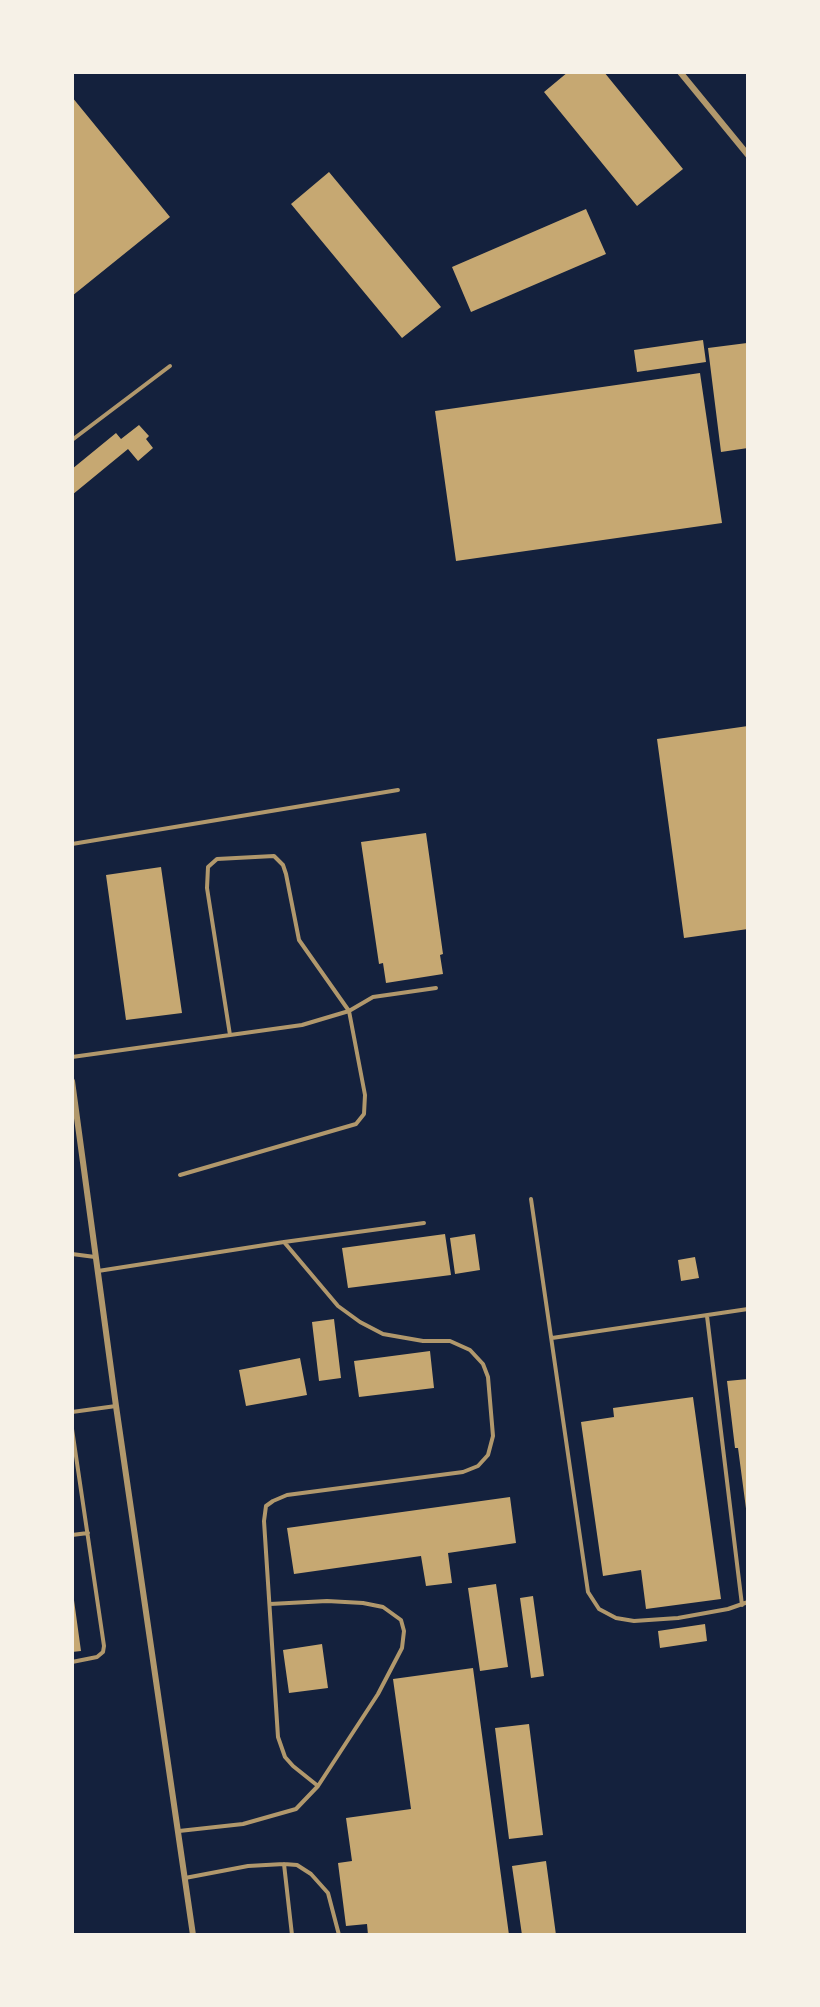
<!DOCTYPE html>
<html>
<head>
<meta charset="utf-8">
<style>
  body { margin:0 }
  #map { position:relative; width:820px; height:2007px; overflow:hidden; background:#14213d; font-family:Quicksand,sans-serif }
  canvas { display:block }
  .frame { position:absolute; inset:0; border:74px solid #f6f1e7; pointer-events:none }
</style>
</head>
<body>
<div id="map">
<canvas width="820" height="2007"></canvas>
<div class="frame"></div>
</div>
<script>
const context = document.querySelector('canvas').getContext('2d');
context.lineJoin = 'round';
function fillPath(path, color) {
  context.fillStyle = color;
  context.fill(path, 'evenodd');
}
function toPath(rows) {
  const path = new Path2D();
  for (const r of rows) {
    path.moveTo(r[0], r[1]);
    for (let i = 2; i < r.length; i += 2) path.lineTo(r[i], r[i + 1]);
  }
  return path;
}
function stroke(path, color, width, dash) {
  context.strokeStyle = color;
  context.lineWidth = width;
  context.lineCap = dash ? 'butt' : 'round';
  context.setLineDash(dash || []);
  context.stroke(path);
}
const building = toPath([
  [568,72,604,72,683,169,637,206,544,92],
  [72,97,170,217,72,296],
  [329,172,441,307,402,338,291,204],
  [586,209,606,254,471,312,452,267],
  [703,340,706,362,637,372,634,350],
  [747,343,748,448,721,452,708,348],
  [700,373,722,523,456,561,435,411],
  [139,425,149,436,146,439,153,448,138,461,128,449,72,495,72,469,116,433,121,439],
  [748,726,748,929,684,938,657,739],
  [426,833,443,954,440,955,443,974,386,983,383,963,379,964,361,842],
  [161,867,182,1013,126,1020,106,875],
  [445,1234,451,1275,348,1288,342,1248],
  [475,1234,480,1270,455,1274,450,1238],
  [695,1257,699,1278,681,1281,678,1260],
  [334,1319,341,1378,319,1381,312,1322],
  [430,1351,434,1388,359,1397,354,1361],
  [300,1358,307,1395,246,1406,239,1370],
  [748,1379,748,1516,747,1516,738,1448,735,1448,727,1381],
  [693,1397,721,1599,646,1609,641,1570,603,1576,581,1422,614,1417,613,1408],
  [510,1497,516,1543,448,1553,452,1583,426,1586,421,1556,294,1574,287,1528],
  [496,1584,508,1667,480,1671,468,1588],
  [73,1593,81,1651,72,1652,72,1594],
  [533,1596,544,1676,531,1678,520,1598],
  [705,1624,707,1641,660,1648,658,1631],
  [322,1644,328,1688,289,1693,283,1650],
  [473,1668,509,1935,368,1935,367,1924,346,1926,338,1863,352,1861,346,1818,411,1809,393,1679],
  [529,1724,543,1835,509,1839,495,1728],
  [546,1861,556,1935,522,1935,512,1866]
]);
const service = toPath([
  [72,440,170,366],
  [72,844,398,790],
  [72,1057,302,1025,349,1011,373,997,436,988],
  [180,1175,356,1124,364,1114,365,1095,349,1011,299,940,286,874,283,865,274,856,217,859,208,867,207,888,230,1035],
  [531,1199,588,1592,599,1609,616,1618,634,1621,678,1618,728,1609,748,1602],
  [284,1242,338,1306,360,1322,383,1334,423,1341,450,1341,470,1350,483,1364,488,1377,493,1436,488,1455,478,1466,463,1472,287,1495,273,1501,266,1506,264,1521,278,1737,285,1757,293,1766,318,1786],
  [72,1254,95,1257],
  [98,1271,284,1242,424,1223],
  [707,1316,742,1605],
  [552,1338,748,1309],
  [72,1412,116,1406],
  [72,1429,104,1646,103,1652,97,1657,72,1662],
  [72,1535,88,1533],
  [179,1831,243,1824,296,1809,318,1786,378,1694,402,1648,404,1631,401,1620,383,1607,363,1603,327,1601,270,1604],
  [284,1864,292,1935],
  [185,1878,248,1866,284,1864,297,1865,311,1874,328,1893,339,1935]
]);
const minor = toPath([
  [680,72,748,155],
  [72,1081,116,1406,193,1935]
]);
fillPath(building, '#c6a872');
stroke(service, '#b1986c', 4);
stroke(minor, '#b1986c', 6);
</script>
</body>
</html>
